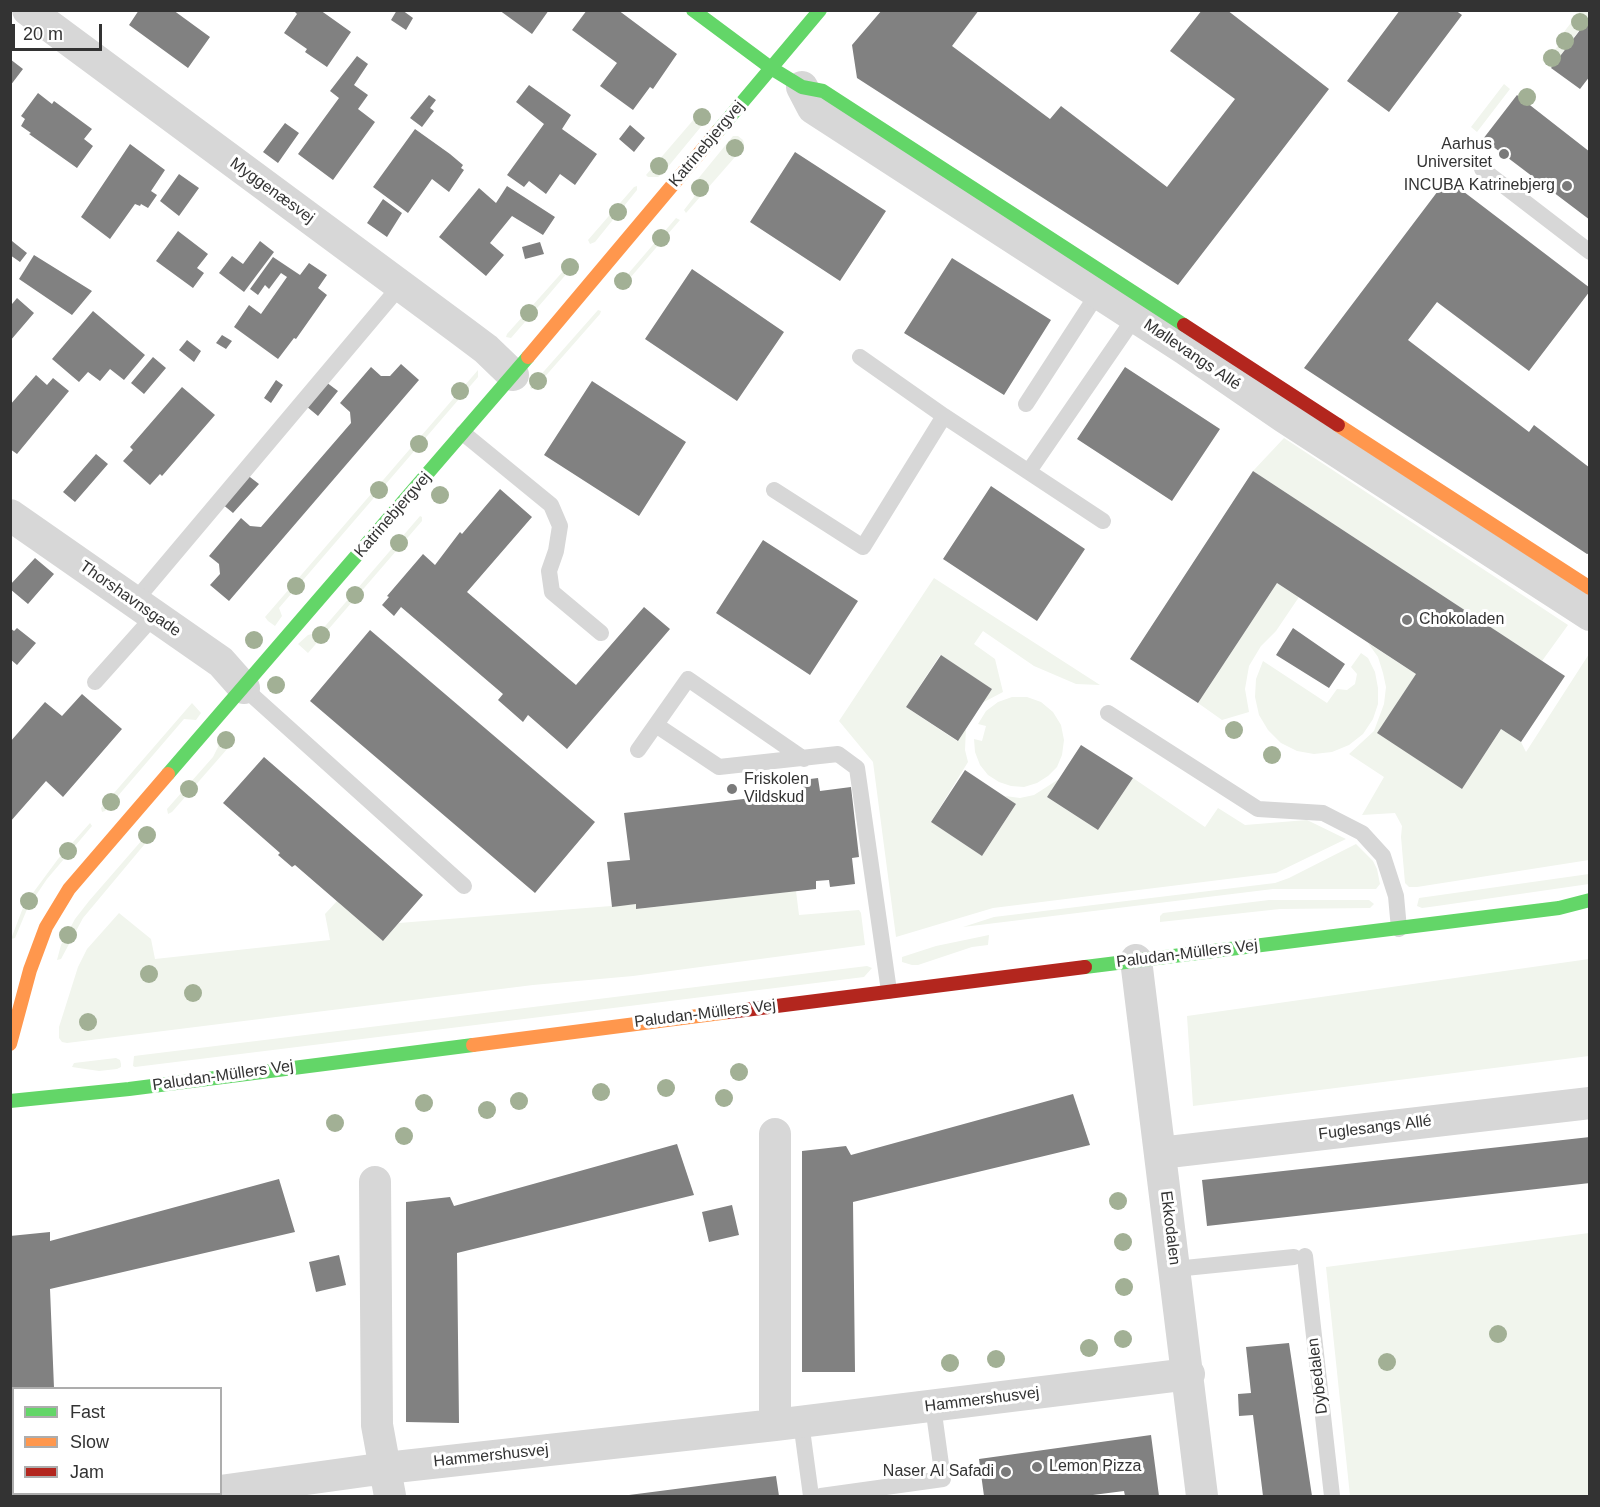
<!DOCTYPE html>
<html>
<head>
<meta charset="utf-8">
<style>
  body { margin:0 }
  #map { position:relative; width:1600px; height:1507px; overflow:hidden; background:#fff; font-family:Arial,sans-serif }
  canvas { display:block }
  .frame { position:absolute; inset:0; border:12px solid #333; pointer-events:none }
  .legend { position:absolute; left:12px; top:1387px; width:210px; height:108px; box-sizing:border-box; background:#fff; border:2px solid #adadad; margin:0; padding:8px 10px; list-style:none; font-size:18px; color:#333 }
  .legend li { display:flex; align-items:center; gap:12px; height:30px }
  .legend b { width:30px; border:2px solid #adadad }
  .scale { position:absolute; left:12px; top:24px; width:90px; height:27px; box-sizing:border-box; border:3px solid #333; border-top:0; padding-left:8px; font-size:18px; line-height:21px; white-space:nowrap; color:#333; -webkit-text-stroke:4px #fff; paint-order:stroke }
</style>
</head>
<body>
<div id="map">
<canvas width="1600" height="1507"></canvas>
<div class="frame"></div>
<ul class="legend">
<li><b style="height:8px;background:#63d668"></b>Fast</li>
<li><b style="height:8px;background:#ff974d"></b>Slow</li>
<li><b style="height:8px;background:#b3261e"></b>Jam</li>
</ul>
<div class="scale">20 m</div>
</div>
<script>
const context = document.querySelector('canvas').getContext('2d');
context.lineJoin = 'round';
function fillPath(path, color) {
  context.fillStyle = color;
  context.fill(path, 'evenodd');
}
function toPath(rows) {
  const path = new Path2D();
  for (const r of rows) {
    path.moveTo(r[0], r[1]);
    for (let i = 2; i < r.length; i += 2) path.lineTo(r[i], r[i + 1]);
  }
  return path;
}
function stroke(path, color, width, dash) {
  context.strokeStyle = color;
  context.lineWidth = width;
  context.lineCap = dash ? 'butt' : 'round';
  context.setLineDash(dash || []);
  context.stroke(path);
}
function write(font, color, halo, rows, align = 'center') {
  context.font = font + ' Arial,sans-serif';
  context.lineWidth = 6;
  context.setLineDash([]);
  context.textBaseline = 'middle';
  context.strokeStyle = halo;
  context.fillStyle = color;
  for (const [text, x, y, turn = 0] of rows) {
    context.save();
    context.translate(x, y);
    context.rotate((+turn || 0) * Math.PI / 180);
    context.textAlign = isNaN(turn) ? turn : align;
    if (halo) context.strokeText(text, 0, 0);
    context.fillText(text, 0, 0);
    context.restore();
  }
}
const green = toPath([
  [1580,11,1589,11,1589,17,1551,68,1542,60,1546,54,1550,57,1559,44,1557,41],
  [1504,84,1510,89,1477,132,1471,127],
  [701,111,709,117,662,174,658,177,648,177,646,175],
  [733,136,738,136,743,140,744,144,742,149,686,213,684,210,694,197,697,180],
  [637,186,637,190,595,242,590,244,588,240,634,187],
  [676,218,680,220,624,285,621,282],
  [574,259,576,260,574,265,545,299,511,338,506,337,507,334],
  [598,310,601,311,600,314,535,388,531,389,530,387],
  [478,370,478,377,279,608,282,616,275,626,268,621,265,617],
  [1284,438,1568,625,1542,661,1253,471],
  [420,516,422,517,422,521,308,653,298,644,308,635,320,632],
  [934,578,1100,685,1076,684,1034,666,983,631,974,644,995,659,1003,692,982,703,992,689,940,655,906,707,957,741,966,728,965,750,968,762,931,822,982,856,1016,804,1005,796,1020,798,1034,795,1059,779,1047,797,1098,830,1133,778,1205,827,1218,808,1245,825,1307,820,1346,839,1276,873,993,908,896,937,873,762,839,721],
  [1277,583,1299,597,1276,631,1261,646,1249,666,1245,689,1249,712,1222,720,1198,703],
  [1368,643,1416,674,1378,733,1462,789,1501,729,1521,742,1526,752,1589,654,1589,860,1417,887,1409,887,1405,883,1401,837,1402,826,1395,813,1362,815,1384,777,1349,754,1374,731,1384,704,1386,687,1383,673,1378,657],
  [1361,653,1368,658,1375,672,1378,688,1378,704,1373,719,1363,734,1349,745,1332,752,1314,754,1297,751,1281,743,1268,730,1259,715,1255,697,1256,679,1263,661,1327,703,1337,689,1347,690,1355,684,1357,674,1351,667],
  [1012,697,1027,697,1041,702,1053,712,1061,725,1064,740,1062,755,1057,767,1048,776,1037,783,1024,787,1011,786,999,782,988,775,980,765,975,752,974,739,982,741,986,726,978,724,986,711,998,702],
  [192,703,201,713,196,720,184,719,105,811,102,812,101,808],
  [225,731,235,740,172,812,168,814,167,809,213,757,218,747,217,739],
  [90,823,92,826,47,879,28,907,15,938,11,939,24,905,58,859],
  [149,832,152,835,149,839,83,918,61,959,57,960,61,945,75,919,89,901],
  [1356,844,1373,861,1377,869,1380,884,1376,889,1273,889,963,927,994,917,1275,883,1289,878],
  [1589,874,1589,884,1437,906,1422,908,1417,906,1419,898],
  [796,891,799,915,859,910,861,913,865,945,633,976,533,985,67,1043,62,1042,59,1038,59,1027,78,967,87,949,119,913,151,939,155,959,330,940,325,914,337,901,383,941,399,923,636,904,637,909],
  [1269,900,1369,900,1374,904,1370,908,1280,909,1160,922,1160,916,1163,913],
  [989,935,988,945,972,947,918,965,912,965,902,962,902,957,936,946],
  [1589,959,1589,1056,1193,1106,1187,1016],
  [867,966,872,968,864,977,832,981,135,1067,133,1066,134,1056],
  [116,1058,120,1060,121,1064,121,1067,117,1069,99,1071,72,1067,74,1063],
  [1589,1233,1589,1496,1350,1496,1326,1267]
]);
const building = toPath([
  [139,10,173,10,210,37,188,68,129,25],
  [293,10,320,10,351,32,327,67,305,52,307,49,284,33,297,14],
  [397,10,402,10,413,18,406,30,391,20],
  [499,10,549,10,532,34],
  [587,10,618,10,677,54,653,89,650,87,633,110,600,86,617,63,572,30],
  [882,10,979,10,952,46,1050,119,1061,106,1167,187,1235,99,1170,51,1202,10,1227,10,1329,89,1178,285,857,78,852,45],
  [1400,10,1455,10,1462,15,1389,112,1347,81],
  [1590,17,1590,76,1580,89,1551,68],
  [357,56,368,64,354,85,368,95,358,109,375,122,333,180,298,154,339,98,330,91],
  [10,59,23,69,10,86],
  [529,85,571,115,562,129,597,154,575,185,560,174,546,194,529,181,524,187,507,175,544,124,516,102],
  [38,93,52,104,54,101,92,129,84,139,93,146,77,168,29,134,31,133,21,126,25,119,21,116],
  [429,95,436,100,430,108,434,111,422,127,410,118],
  [1517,95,1590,152,1590,220,1483,139],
  [285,123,299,133,278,163,263,152],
  [630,125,645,138,634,152,619,139],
  [415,129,450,154,463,165,461,168,464,170,449,192,432,179,408,213,373,187],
  [130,144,165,170,151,191,157,195,148,208,141,204,140,206,135,204,110,239,81,217],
  [795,152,886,211,840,281,750,222],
  [179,174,199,188,179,216,160,201],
  [1447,179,1590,288,1590,291,1529,371,1437,302,1408,340,1529,432,1534,425,1590,468,1590,553,1587,554,1304,368],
  [507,186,555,217,543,235,512,216,490,243,504,255,486,276,439,237,479,188,496,203],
  [383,199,402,213,387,237,367,223],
  [178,231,208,254,197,268,204,273,193,288,156,261],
  [12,241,27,253,20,262,10,255],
  [260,241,274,252,244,292,219,273,232,256,243,264],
  [540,242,544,254,525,259,522,247],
  [34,255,92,291,72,315,19,279],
  [273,257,300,275,309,263,327,275,318,288,327,295,296,339,294,338,278,359,234,327,249,305,261,314,287,277,281,273,269,289,265,285,258,295,250,289],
  [952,258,1051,320,1004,395,904,333],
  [692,269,784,332,737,401,645,339],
  [17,298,34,313,10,341,10,302,12,304],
  [93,311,145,355,124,380,110,369,100,381,88,372,79,382,52,359],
  [222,335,232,341,226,349,216,343],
  [187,340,201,351,194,362,179,350],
  [153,357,166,368,144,394,131,383],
  [401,364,419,380,229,601,210,585,220,574,219,564,209,556,241,518,250,526,261,527,351,423,350,412,340,403,371,367,381,376,390,376],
  [1125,367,1220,429,1172,501,1077,439],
  [36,375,47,385,53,378,69,391,17,454,10,449,10,405],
  [276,380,283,385,271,403,264,398],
  [592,381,686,442,639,516,544,455],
  [326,382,338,391,318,416,306,406],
  [182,387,215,415,162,476,160,474,150,485,123,461,133,450,130,447],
  [96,454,108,464,75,502,63,492],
  [1253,471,1565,676,1521,742,1501,729,1462,789,1377,733,1416,674,1277,583,1198,703,1130,659],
  [246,474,259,484,233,513,221,503],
  [991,486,1085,549,1037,621,943,559],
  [500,489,532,517,467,592,576,685,644,607,670,629,567,749,528,715,523,722,498,700,503,694,401,607,394,616,382,605,389,597,387,596,423,554,435,565,460,532,462,534],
  [763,540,858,601,810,675,716,613],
  [35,558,54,574,28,604,10,589,10,585],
  [10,628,14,631,17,628,36,643,17,665,10,659],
  [1293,628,1345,664,1329,688,1276,655],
  [370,630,595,822,535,893,310,701],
  [941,655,992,689,958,741,906,707],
  [82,694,122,729,63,797,46,781,10,822,10,742,45,702,62,716],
  [1081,745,1133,778,1098,830,1047,797],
  [264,757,423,895,383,941,295,865,292,867,278,855,280,853,223,803],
  [965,770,1016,804,982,856,931,822],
  [818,778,820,791,851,787,859,857,852,858,855,884,830,887,829,880,816,881,816,889,636,909,636,904,612,907,607,862,630,860,624,813,803,792,802,780],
  [1073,1094,1090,1145,853,1202,855,1372,802,1372,802,1151,846,1146,851,1155],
  [1590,1137,1590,1183,1207,1226,1202,1180],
  [677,1144,694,1195,457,1253,459,1423,406,1422,406,1202,450,1197,454,1206],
  [279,1179,295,1232,50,1289,54,1388,14,1388,14,1468,10,1468,10,1236,50,1232,50,1241],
  [732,1205,739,1235,709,1242,702,1212],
  [339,1255,346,1285,316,1292,309,1262],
  [1289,1343,1312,1496,1263,1496,1253,1415,1239,1416,1238,1394,1251,1393,1246,1347],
  [1151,1435,1159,1496,1125,1496,1124,1491,1085,1496,984,1496,979,1459],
  [776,1476,779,1496,629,1496,629,1495]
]);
const lane = toPath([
  [1482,169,1590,252],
  [860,357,944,416,1103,521],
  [1026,404,1098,293],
  [463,433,551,505,560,526,556,551,549,571,552,592,601,633],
  [1029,471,1135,317],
  [774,490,863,547,944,416],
  [134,602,401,285],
  [95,682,154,616],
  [244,688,464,886],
  [1108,713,1258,809,1323,813,1362,833,1383,856,1396,896,1399,929],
  [656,725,719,767,838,754,857,768,889,991],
  [638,750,688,679,804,759],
  [1305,1256,1332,1496],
  [1175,1269,1294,1257],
  [801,1422,811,1496],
  [821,1496,943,1479,933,1406]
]);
const street = toPath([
  [28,10,462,331,486,349,513,375],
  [802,87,813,108,1185,349,1284,417,1590,615],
  [10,515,221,662,244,688],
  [1136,960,1202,1496],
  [1160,1153,1590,1103],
  [375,1182,377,1425,390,1496],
  [775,1425,775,1134],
  [220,1491,386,1468,775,1425,1189,1374],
  [178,1496,200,1494]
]);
const fast = toPath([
  [693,10,771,68,802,87,823,91,1184,325],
  [718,131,820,10],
  [168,774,528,357],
  [1085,967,1559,908,1590,900],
  [10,1101,129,1089,473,1045]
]);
const slow = toPath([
  [528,357,718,131],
  [1338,425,1590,588],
  [10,1044,30,970,46,927,69,889,168,774],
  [473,1045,729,1012]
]);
const jam = toPath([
  [1184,325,1338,425],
  [729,1012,1085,967]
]);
const trees = [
  [1580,22],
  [1565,41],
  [1552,58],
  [1527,97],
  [702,117],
  [735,148],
  [659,166],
  [700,188],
  [618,212],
  [661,238],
  [570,267],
  [623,281],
  [529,313],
  [538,381],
  [460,391],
  [419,444],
  [379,490],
  [440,495],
  [399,543],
  [296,586],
  [355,595],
  [321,635],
  [254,640],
  [276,685],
  [1234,730],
  [226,740],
  [1272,755],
  [189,789],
  [111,802],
  [147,835],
  [68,851],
  [29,901],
  [68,935],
  [149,974],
  [193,993],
  [88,1022],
  [739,1072],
  [666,1088],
  [601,1092],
  [724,1098],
  [519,1101],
  [424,1103],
  [487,1110],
  [335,1123],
  [404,1136],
  [1118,1201],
  [1123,1242],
  [1124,1287],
  [1498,1334],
  [1123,1339],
  [1089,1348],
  [996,1359],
  [1387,1362],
  [950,1363]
];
const markers = [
  [1504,154,6,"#7a7a7a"],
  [1567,186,6,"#7a7a7a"],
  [1407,620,6,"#7a7a7a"],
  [732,789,6,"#7a7a7a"],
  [1037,1467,6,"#7a7a7a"],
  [1006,1472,6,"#7a7a7a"]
];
const streetNames = [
  ["Katrinebjergvej",707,144,-50],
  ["Myggenæsvej",272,191,36],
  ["Møllevangs Allé",1192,355,34],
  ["Katrinebjergvej",393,515,-49],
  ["Thorshavnsgade",130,599,35],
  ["Paludan-Müllers Vej",1187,954,-7],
  ["Paludan-Müllers Vej",705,1014,-7],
  ["Paludan-Müllers Vej",223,1076,-8],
  ["Fuglesangs Allé",1375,1128,-7],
  ["Ekkodalen",1170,1228,83],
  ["Dybedalen",1318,1376,-97],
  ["Hammershusvej",982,1400,-7],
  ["Hammershusvej",491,1456,-6]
];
const poiNames = [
  ["Aarhus",1492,145],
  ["Universitet",1492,163],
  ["INCUBA Katrinebjerg",1555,186],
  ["Chokoladen",1419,620,"left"],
  ["Friskolen",744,780,"left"],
  ["Vildskud",744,798,"left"],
  ["Lemon Pizza",1049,1467,"left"],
  ["Naser Al Safadi",994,1472]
];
fillPath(green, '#f1f5ed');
fillPath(building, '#818181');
stroke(lane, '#d7d7d7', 16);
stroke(street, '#d7d7d7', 32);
stroke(fast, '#63d668', 14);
stroke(slow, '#ff974d', 14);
stroke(jam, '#b3261e', 14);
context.fillStyle = '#a2b095';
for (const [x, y] of trees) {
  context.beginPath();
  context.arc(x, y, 9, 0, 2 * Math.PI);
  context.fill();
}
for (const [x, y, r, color] of markers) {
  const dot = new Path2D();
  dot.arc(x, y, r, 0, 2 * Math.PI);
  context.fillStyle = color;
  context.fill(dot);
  stroke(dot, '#fff', 2);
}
write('16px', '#333', '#fff', streetNames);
write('16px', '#333', '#fff', poiNames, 'right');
</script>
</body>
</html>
